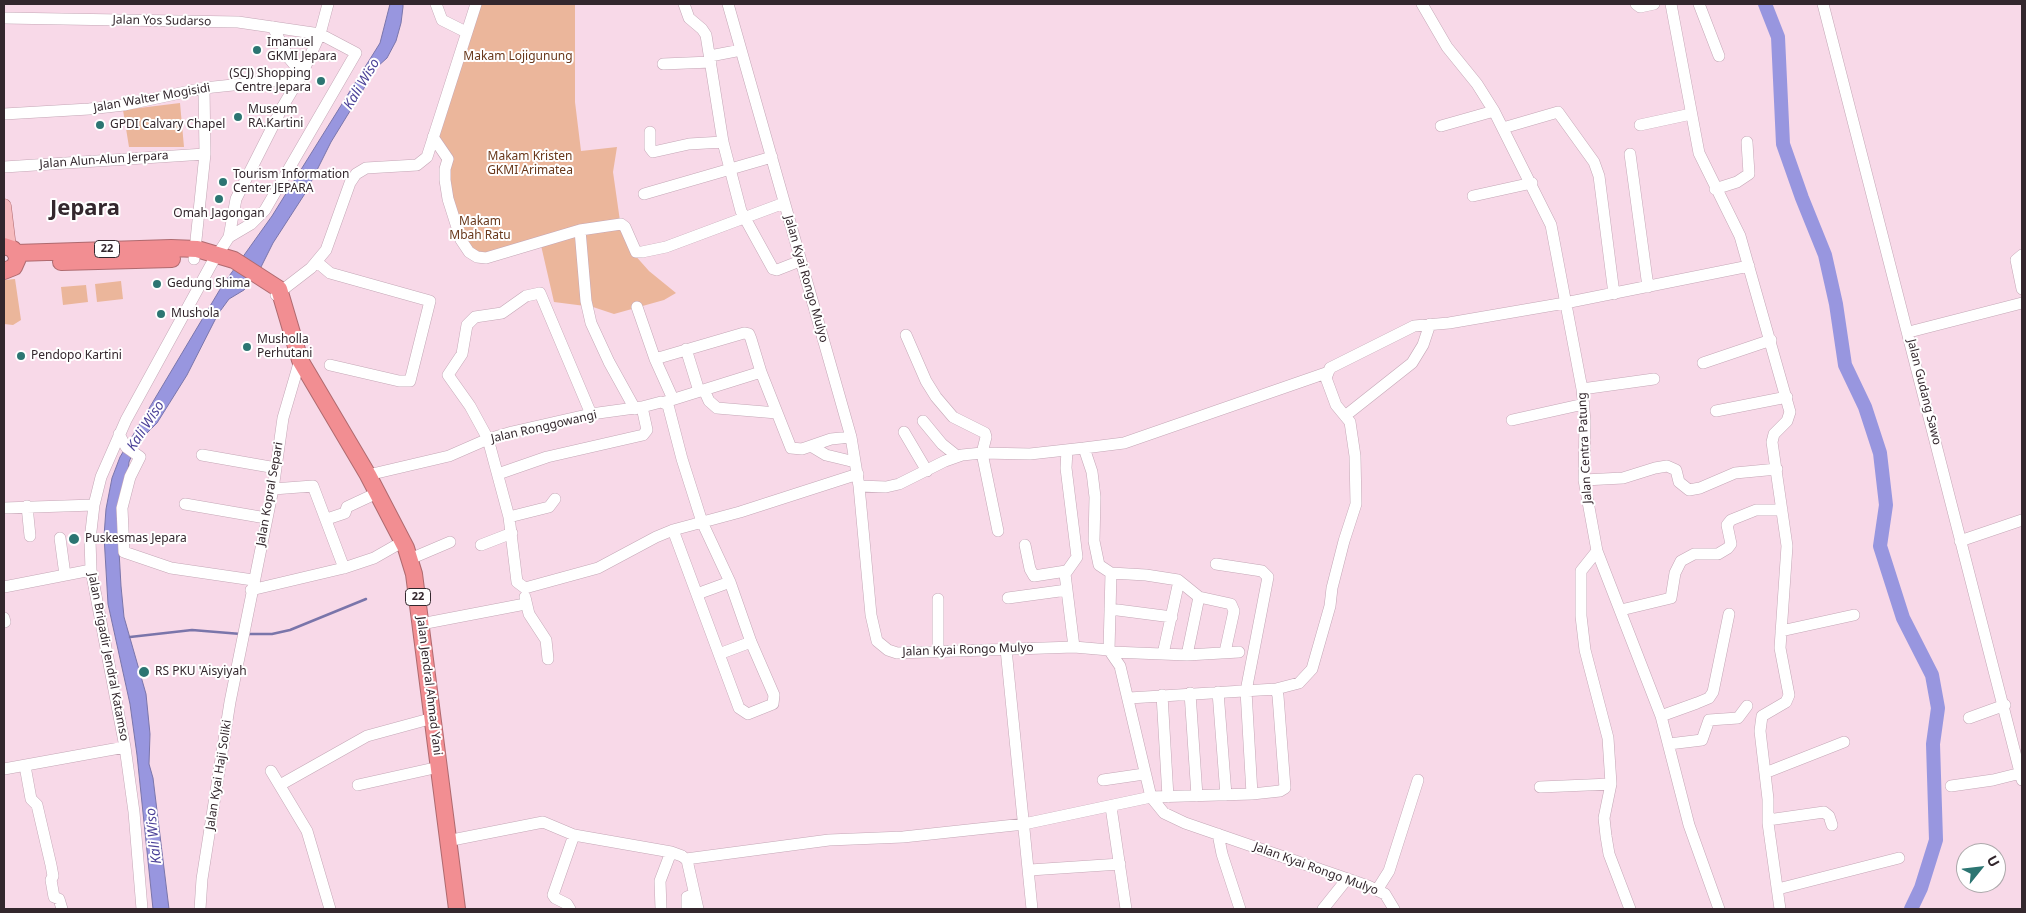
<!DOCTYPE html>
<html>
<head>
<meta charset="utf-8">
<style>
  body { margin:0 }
  #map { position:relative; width:2026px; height:913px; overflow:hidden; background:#f8d9e8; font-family:"Noto Sans",sans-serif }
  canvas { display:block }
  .frame { position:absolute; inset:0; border:5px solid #33272d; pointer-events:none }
  .north { position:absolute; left:1956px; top:843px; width:50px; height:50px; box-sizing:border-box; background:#fff; border:1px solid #ada9ab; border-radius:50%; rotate:61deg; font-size:14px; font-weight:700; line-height:20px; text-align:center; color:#33272d }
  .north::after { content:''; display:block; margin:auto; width:18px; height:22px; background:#2c7572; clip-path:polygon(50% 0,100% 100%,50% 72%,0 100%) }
</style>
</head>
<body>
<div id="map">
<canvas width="2026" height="913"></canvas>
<div class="frame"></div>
<div class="north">U</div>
</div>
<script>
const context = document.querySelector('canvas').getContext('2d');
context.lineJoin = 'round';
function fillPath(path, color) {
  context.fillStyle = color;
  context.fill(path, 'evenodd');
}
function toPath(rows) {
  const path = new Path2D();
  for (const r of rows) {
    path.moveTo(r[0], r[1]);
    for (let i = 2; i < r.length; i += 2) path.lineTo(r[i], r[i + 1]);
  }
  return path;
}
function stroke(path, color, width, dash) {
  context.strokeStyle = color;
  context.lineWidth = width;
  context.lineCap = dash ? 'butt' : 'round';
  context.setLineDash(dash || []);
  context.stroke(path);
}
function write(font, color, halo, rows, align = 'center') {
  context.font = font + ' "Noto Sans",sans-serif';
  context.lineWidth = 4;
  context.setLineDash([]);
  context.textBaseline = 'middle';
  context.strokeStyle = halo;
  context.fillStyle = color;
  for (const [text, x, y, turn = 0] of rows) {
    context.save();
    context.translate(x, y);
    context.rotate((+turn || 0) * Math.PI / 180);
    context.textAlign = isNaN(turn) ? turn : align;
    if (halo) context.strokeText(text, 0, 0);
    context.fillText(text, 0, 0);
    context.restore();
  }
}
const green = toPath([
  [479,4,575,4,575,102,581,151,617,147,613,172,621,228,633,253,649,271,676,293,664,300,614,314,593,307,554,302,540,241,486,257,466,249,435,137],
  [180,103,184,147,129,147,123,110],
  [15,279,21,320,13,325,4,324,4,280],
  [121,281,123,299,97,302,95,284],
  [86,285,88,302,63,305,61,287]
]);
const water = toPath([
  [390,4,403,4,403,7,401,23,396,41,387,58,377,67,331,142,306,192,273,243,260,269,244,290,229,299,218,314,187,375,157,423,137,443,129,462,119,551,121,586,124,617,146,694,150,734,149,764,153,778,169,909,153,909,137,755,130,704,108,604,104,536,106,509,112,478,120,457,222,286,272,216,380,43,390,4]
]);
const stream = toPath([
  [247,634,272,634,290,630,366,599],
  [130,637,192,630,241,634]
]);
const river = toPath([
  [1765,4,1778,37,1783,144,1802,198,1825,255,1836,304,1845,365,1865,407,1880,453,1886,505,1880,546,1903,618,1932,675,1938,708,1933,744,1936,840,1921,888,1911,909]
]);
const minor = toPath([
  [436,4,442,20,466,32],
  [684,4,689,18,702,29,706,35,723,142,741,211,773,269,777,270,800,261],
  [728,4,851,437,859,486,871,615,877,641,888,650,897,653,1074,647,1109,650,1120,666,1151,797,1164,813,1185,823,1368,886,1385,894,1394,909],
  [1422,4,1447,47,1477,84,1494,111,1551,225,1582,389,1585,421,1584,480,1597,551,1661,716,1689,825,1719,909],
  [1636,4,1640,7,1654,4],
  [1671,4,1699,153,1740,236,1790,412,1787,421,1774,434,1772,442,1787,546,1780,648,1789,695,1786,702,1762,716,1760,731,1768,799,1768,823,1780,909],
  [1699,4,1719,56],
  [1823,4,2022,780],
  [4,18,238,22,320,34,356,53,265,210,251,224,229,237],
  [273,27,288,57,302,74],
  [710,56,741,50],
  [663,64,711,62],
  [4,114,89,109,124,105,204,88,300,78],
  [1640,125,1691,114],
  [1441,126,1494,111],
  [1503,128,1558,112,1594,162,1599,176,1614,294],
  [650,132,650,148,653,152,689,144,723,142],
  [433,137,448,159,445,169,445,180,448,199,461,240,469,252,477,257,486,258,580,230,621,224,625,227,636,252,642,252,666,247,784,203],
  [1630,154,1648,287],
  [4,167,205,154],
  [1715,189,1737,182,1749,174,1747,142],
  [644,194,772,157],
  [1473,196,1532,183],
  [580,230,586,301,591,323,609,362,635,409],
  [2022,255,2016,260,2022,289],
  [194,259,205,154,204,88],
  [317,262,330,273,430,301,410,381,399,381,330,365],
  [276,295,311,268,326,250,350,183,356,174,366,168,417,165,427,157,476,4],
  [637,307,655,359],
  [1909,332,2022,303],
  [906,335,926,381,936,397,953,417,985,433,986,437,982,453,998,531],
  [686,349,699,391],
  [1703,363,1771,340],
  [1582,389,1654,379],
  [704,390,709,401,717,408,777,413],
  [673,399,655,359,744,333,749,334,751,339,761,372],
  [665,402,761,372,791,448,802,449,831,439,851,437],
  [642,407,661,402,668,405,682,459,702,522,730,582,751,642,774,695,773,704,748,714,739,708,673,530],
  [1716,411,1787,397],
  [591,414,540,293,526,296,502,313,475,317,467,325,462,354,448,375,470,406,488,439,509,517,517,582,525,588,598,568,656,537,673,530,740,512,858,474],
  [1345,416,1412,363,1423,345,1430,324],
  [1512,420,1584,404],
  [923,421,942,444,957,456],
  [904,432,927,471],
  [119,434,126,447,140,457,130,477,122,508,124,552,171,568,253,580],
  [811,446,826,455,855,462],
  [1084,448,1124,443,1326,373],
  [1067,450,1066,468,1077,557,1065,574,1074,647],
  [202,455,276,468],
  [368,475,449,456,488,439,512,432,591,414,642,407,647,430,643,435,547,457,498,474],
  [1584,480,1623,478,1655,468,1667,466,1676,470,1679,482,1689,490,1700,488,1735,473,1777,469],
  [859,486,886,487,899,484,945,461,962,455,982,453,1030,454,1084,448,1092,472,1095,497,1094,541,1099,565,1111,573,1146,575,1178,580,1199,597,1231,604,1234,611,1225,652],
  [273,489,313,486,344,568],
  [185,504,266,518],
  [27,506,30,536],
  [4,508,94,505],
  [509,517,549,507,555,499],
  [327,519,345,513,347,507,377,493],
  [60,538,65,575],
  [1960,541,2022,520],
  [481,545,512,533],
  [1025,545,1030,569,1034,576,1066,571],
  [1597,551,1581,571,1581,616,1585,650,1608,738,1611,784,1604,818,1606,836,1609,854,1630,909],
  [410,559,450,542],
  [1216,564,1262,571,1268,577,1246,691,1252,794],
  [4,587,91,570],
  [251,590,344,568,374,558,402,542],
  [697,594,730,582],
  [525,597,529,614,546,640,548,659],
  [1008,598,1067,590],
  [1110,609,1172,617],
  [1621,610,1671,598,1675,573,1681,561,1694,554,1718,554,1728,548,1731,544,1727,525,1731,520,1756,510,1782,510],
  [4,618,5,622],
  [421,624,525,604],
  [1781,631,1854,615],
  [1006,649,1032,909],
  [1109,650,1111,573],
  [938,652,938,599],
  [1112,652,1187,655,1239,652],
  [719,654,751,642],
  [1163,654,1179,581],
  [1187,655,1199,597],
  [1276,689,1299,683,1312,669,1330,606,1332,588,1344,541,1356,504,1355,456,1350,422,1336,405,1326,378,1330,368,1414,326,1449,323,1565,303,1749,266],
  [1218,692,1226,795],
  [1190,693,1197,796],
  [1162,695,1168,797],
  [1661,716,1697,703,1709,698,1713,692,1729,614],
  [1969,718,2005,705],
  [1669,744,1702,740,1709,720,1738,718,1747,706],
  [25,766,31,799,37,805,51,865,53,876,51,880,54,897,59,899,62,909],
  [4,769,125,747],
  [271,771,307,831,330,909],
  [1765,773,1844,742],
  [1103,780,1144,774],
  [280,785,367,736,433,718],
  [358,785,439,767],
  [1951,786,1993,780,2021,773],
  [1540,787,1611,784],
  [1111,807,1126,909],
  [1768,820,1824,812,1829,816,1832,825],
  [1218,834,1222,854,1240,909],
  [447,841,543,822,574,835,671,852,682,856,687,860,698,909],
  [686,859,829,840,903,837,1024,824,1151,797,1252,794,1280,791,1285,788,1278,696,1276,689,1129,698],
  [1030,870,1120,864],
  [1778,889,1899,858],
  [1377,890,1389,871,1418,780],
  [142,909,134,812,125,747,91,570,90,540,94,505,101,477,126,420,212,263,229,237,236,199,283,106,302,74,320,34,328,4],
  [200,909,202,879,230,702,273,489,283,418,300,360],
  [570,909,567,904,555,898,553,895,574,835],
  [661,909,660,881,671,852],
  [687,909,687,897,694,894],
  [1323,909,1347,879]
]);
const major = toPath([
  [4,206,9,247]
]);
const highway = toPath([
  [4,246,13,249,18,258,14,267,4,271],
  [16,253,171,248,197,249,234,260,279,289,300,360,368,475,406,548,414,574,457,909],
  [61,262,172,259]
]);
const markers = [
  [257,50,5,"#2c7572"],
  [321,81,5,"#2c7572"],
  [238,117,5,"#2c7572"],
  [100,125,5,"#2c7572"],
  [223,182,5,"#2c7572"],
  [219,199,5,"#2c7572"],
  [157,284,5,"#2c7572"],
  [161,314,5,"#2c7572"],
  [247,347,5,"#2c7572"],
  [21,356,5,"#2c7572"],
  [74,539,6,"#2c7572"],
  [144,672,6,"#2c7572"]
];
const shields = [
  [107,249,25],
  [418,597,25]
];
const shieldNames = [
  ["22",107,249],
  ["22",418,597]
];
const streetNames = [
  ["Jalan Yos Sudarso",162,21,1],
  ["Jalan Walter Mogisidi",152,98,-10],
  ["Jalan Alun-Alun Jerpara",104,160,-4],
  ["Jalan Kyai Rongo Mulyo",806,279,74],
  ["Jalan Gudang Sawo",1924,392,76],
  ["Jalan Ronggowangi",544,427,-13],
  ["Jalan Centra Patung",1585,448,-93],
  ["Jalan Kopral Separi",270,494,-80],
  ["Jalan Kyai Rongo Mulyo",968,650,-2],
  ["Jalan Brigadir Jendral Katamso",108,657,79],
  ["Jalan Jendral Ahmad Yani",429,686,83],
  ["Jalan Kyai Haji Soliki",219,775,-81],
  ["Jalan Kyai Rongo Mulyo",1316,869,20]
];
const poiNames = [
  ["Imanuel",267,43],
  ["GKMI Jepara",267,57],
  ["(SCJ) Shopping",311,74,"right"],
  ["Centre Jepara",311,88,"right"],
  ["Museum",248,110],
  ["RA.Kartini",248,124],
  ["GPDI Calvary Chapel",110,125],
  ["Tourism Information",233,175],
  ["Center JEPARA",233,189],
  ["Omah Jagongan",219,214,"center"],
  ["Gedung Shima",167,284],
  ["Mushola",171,314],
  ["Musholla",257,340],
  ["Perhutani",257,354],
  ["Pendopo Kartini",31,356],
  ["Puskesmas Jepara",85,539],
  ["RS PKU 'Aisyiyah",155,672]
];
const parkNames = [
  ["Makam Lojigunung",518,57],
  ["Makam Kristen",530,157],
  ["GKMI Arimatea",530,171],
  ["Makam",480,222],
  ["Mbah Ratu",480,236]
];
const waterNames = [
  ["Kali Wiso",362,84,-59],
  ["Kali Wiso",146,426,-57],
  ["Kali Wiso",154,836,-96]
];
const townNames = [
  ["Jepara",85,209]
];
fillPath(green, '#ebb69b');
fillPath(water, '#9896df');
stroke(water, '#7a75aa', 1);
stroke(stream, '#7a75aa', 2.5);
stroke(river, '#9896df', 14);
stroke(minor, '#c4a7b6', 12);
stroke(major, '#af6a6f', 15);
stroke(highway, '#af6a6f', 18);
stroke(minor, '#fff', 11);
stroke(major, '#f7bbbe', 14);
stroke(highway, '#f28e92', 16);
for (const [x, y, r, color] of markers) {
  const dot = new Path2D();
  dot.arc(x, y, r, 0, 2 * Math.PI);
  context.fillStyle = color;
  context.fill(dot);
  stroke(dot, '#fff', 2);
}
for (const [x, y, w] of shields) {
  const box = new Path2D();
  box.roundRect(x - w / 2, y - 8.5, w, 17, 4);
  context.fillStyle = '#fff';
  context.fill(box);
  stroke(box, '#33272d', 1);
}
write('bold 11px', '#33272d', null, shieldNames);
write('12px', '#33272d', '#fff', streetNames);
write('12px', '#33272d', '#fff', poiNames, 'left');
write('12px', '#68371a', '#fff', parkNames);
write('italic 14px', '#4c4298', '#fff', waterNames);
write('bold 22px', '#33272d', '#fff', townNames);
</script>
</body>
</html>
